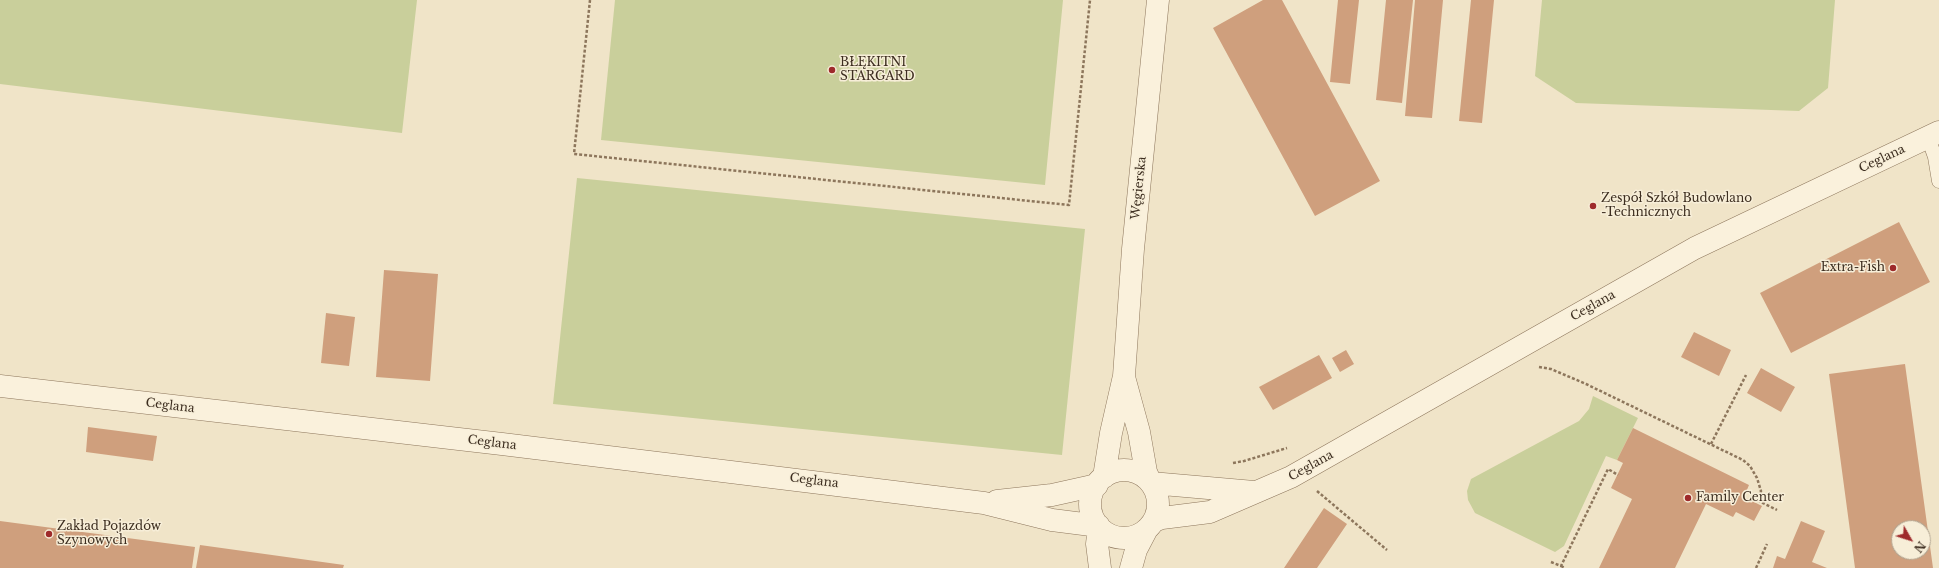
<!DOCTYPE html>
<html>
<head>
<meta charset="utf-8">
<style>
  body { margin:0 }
  #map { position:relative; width:1939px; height:568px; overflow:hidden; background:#f0e4c8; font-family:"Libre Baskerville",serif }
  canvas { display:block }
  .north { position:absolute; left:1891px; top:520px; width:40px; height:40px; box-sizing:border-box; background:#f7eed8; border:1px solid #ada18e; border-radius:50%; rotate:129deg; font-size:11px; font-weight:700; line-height:16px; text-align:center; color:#3d2e20 }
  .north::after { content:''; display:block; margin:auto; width:14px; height:18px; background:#9e2a2b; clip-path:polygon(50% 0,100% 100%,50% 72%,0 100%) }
</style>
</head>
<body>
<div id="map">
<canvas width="1939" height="568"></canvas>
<div class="north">N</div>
</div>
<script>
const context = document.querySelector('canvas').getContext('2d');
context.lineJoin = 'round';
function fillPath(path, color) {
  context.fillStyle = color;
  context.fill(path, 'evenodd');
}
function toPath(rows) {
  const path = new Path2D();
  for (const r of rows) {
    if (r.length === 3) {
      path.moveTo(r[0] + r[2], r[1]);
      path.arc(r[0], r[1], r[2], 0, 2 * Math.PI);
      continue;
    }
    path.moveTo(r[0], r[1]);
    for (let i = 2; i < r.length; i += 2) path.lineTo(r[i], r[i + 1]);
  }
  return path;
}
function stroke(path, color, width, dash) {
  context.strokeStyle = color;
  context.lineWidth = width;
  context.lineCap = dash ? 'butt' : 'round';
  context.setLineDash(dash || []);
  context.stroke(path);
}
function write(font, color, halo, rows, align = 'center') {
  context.font = font + ' "Libre Baskerville",serif';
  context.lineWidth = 3;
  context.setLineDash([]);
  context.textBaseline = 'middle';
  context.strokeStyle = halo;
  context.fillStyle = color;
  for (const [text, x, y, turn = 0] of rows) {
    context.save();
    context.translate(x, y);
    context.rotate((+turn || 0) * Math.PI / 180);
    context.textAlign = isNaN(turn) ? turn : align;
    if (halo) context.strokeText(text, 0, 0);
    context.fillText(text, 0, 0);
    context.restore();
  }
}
const green = toPath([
  [0,0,417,0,402,133,0,84],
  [615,0,1063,0,1045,185,601,140],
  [1542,0,1835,0,1828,88,1799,111,1576,103,1535,76],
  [577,178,1085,229,1062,455,553,404],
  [1593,396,1638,418,1617,460,1606,456,1564,546,1555,552,1475,513,1468,500,1467,491,1471,479,1579,421,1589,409]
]);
const building = toPath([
  [1263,0,1282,0,1380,181,1315,216,1213,28],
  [1338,0,1359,0,1350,84,1330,82],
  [1386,0,1413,0,1402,103,1376,100],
  [1415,0,1443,0,1432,118,1405,116],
  [1471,0,1494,0,1482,123,1459,121],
  [1899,222,1930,282,1791,353,1760,293],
  [384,270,438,274,430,381,376,377],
  [326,313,355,317,349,366,321,363],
  [1694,332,1731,350,1719,376,1681,357],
  [1346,350,1354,364,1340,372,1332,358],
  [1319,355,1332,378,1273,410,1259,387],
  [1905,364,1933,568,1855,568,1829,374],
  [1899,528,1923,528,1923,552,1899,552],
  [1761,368,1795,387,1781,412,1747,393],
  [88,427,157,436,153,461,86,452],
  [1633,428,1749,485,1744,497,1762,506,1754,521,1736,512,1733,517,1706,504,1675,568,1599,568,1632,499,1611,488,1623,463,1617,460],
  [1324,508,1347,524,1317,568,1284,568],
  [0,521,195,547,192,568,0,568],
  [1801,521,1825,531,1812,562,1827,568,1773,568,1777,556,1785,559],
  [200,545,344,565,343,568,196,568]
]);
const path = toPath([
  [590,0,574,154,1069,205,1090,0],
  [1539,367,1551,369,1586,384,1743,460,1750,466,1757,478,1761,491,1759,501,1777,510],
  [1711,444,1746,375],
  [1233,463,1244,461,1287,448],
  [1317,491,1387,550],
  [1551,562,1561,566,1608,469,1618,475],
  [1561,566,1565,568],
  [1756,568,1767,544]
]);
const lane = toPath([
  [1928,137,1935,157,1939,181]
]);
const street = toPath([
  [1124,377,1139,432,1146,472,1151,483,1254,492],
  [0,386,502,444,984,503,1052,520,1099,526,1097,544,1100,568],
  [1124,504,34],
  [1104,477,1111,433,1124,376,1133,249,1158,0],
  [997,501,1052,495,1097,485],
  [1154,521,1162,518,1210,512,1291,477,1695,248,1939,132],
  [1131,568,1136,550,1147,529]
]);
const markers = [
  [832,70,4,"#9e2a2b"],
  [1593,206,4,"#9e2a2b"],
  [1893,268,4,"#9e2a2b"],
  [1688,498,4,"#9e2a2b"],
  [49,534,4,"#9e2a2b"]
];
const poiNames = [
  ["BŁĘKITNI",840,63],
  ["STARGARD",840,77],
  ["Zespół Szkół Budowlano",1601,199],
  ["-Technicznych",1601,213],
  ["Extra-Fish",1885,268,"right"],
  ["Family Center",1696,498],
  ["Zakład Pojazdów",57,527],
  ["Szynowych",57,541]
];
const streetNames = [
  ["Ceglana",1882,159,-25],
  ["Węgierska",1139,188,-84],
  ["Ceglana",1593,306,-29],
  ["Ceglana",170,406,7],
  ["Ceglana",492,443,7],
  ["Ceglana",1311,466,-29],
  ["Ceglana",814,481,7]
];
fillPath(green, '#c9cf9b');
fillPath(building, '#cf9f7d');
stroke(lane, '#8d765c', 15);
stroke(street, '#8d765c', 23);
stroke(path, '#8d765c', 2.5, [3, 2]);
stroke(lane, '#faf1dc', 14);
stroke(street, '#faf1dc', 22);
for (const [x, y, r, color] of markers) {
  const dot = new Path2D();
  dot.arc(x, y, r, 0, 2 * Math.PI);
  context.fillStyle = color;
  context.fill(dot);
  stroke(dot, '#f7eed8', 1.5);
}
write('12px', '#3d2e20', '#f7eed8', poiNames, 'left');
write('12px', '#3d2e20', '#f7eed8', streetNames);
</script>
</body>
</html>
